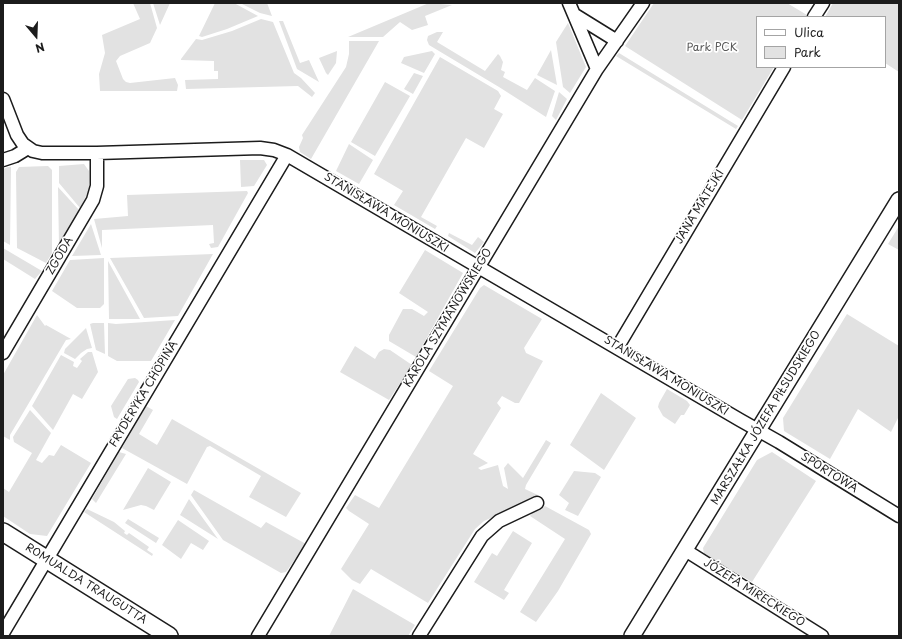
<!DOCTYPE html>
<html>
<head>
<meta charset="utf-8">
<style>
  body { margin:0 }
  #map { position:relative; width:902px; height:639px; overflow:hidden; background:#fff; font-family:"Playpen Sans",sans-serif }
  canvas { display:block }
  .frame { position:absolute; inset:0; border:4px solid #1c1c1c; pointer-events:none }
  .legend { position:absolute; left:756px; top:16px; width:130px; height:52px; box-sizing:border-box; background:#fff; border:1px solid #a4a4a4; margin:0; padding:5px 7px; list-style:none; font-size:12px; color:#1c1c1c }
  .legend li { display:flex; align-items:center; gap:8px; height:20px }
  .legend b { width:20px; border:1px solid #a4a4a4 }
  .north { position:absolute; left:16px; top:16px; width:40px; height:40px; -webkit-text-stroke:3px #fff; paint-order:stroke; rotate:161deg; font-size:11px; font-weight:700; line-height:16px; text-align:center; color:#1c1c1c }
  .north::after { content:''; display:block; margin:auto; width:14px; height:18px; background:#1c1c1c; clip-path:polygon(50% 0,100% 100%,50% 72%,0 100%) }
</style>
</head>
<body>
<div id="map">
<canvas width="902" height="639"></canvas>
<div class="frame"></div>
<ul class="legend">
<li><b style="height:5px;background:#fff"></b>Ulica</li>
<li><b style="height:11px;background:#e2e2e2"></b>Park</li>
</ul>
<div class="north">N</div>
</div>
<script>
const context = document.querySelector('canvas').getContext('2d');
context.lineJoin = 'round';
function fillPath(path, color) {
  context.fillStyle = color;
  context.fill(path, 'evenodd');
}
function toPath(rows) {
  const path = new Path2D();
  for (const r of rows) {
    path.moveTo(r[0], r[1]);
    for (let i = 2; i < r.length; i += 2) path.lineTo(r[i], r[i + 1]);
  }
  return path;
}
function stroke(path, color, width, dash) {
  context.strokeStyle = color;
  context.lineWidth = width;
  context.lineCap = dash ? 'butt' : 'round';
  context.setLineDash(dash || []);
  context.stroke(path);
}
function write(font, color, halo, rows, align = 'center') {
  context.font = font + ' "Playpen Sans",sans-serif';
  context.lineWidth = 3.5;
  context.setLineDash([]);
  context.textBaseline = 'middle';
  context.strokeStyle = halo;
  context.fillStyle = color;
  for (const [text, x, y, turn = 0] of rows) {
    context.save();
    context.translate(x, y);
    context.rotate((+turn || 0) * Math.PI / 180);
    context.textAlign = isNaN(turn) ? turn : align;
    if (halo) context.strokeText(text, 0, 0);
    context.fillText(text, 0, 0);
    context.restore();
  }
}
const green = toPath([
  [133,3,150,3,157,28,150,43,120,56,116,61,123,79,126,82,130,83,175,78,178,85,177,91,100,91,99,74,105,53,102,35,140,19],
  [153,3,170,3,160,25],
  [215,3,234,3,258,16,227,29,202,37,199,36],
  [240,3,267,3,272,16,260,13],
  [429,3,452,5,425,16,428,25,412,30,400,22,383,37,348,37],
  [654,3,787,3,807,15,805,17,757,17,757,67,774,67,742,120,625,46],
  [833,3,897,3,899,4,899,72,885,63,885,17,825,17],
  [261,19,273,22,294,73,301,78,315,93,312,97,298,86,186,89,185,80,218,79,218,71,214,71,214,61,181,60,181,59,196,39,202,40,232,31],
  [279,21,283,21,300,63,309,60,319,82,297,69],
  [568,23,586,67,570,93,563,87,556,42],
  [437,32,443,32,437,42,485,71,498,54,500,56,503,62,501,70,505,72,503,77,527,90,535,78,555,91,546,117,499,87,429,45,427,40,428,36],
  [349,41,379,41,311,159,300,152,299,147,303,138,302,135,346,67,349,54],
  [551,50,557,85,537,75],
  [337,51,336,63,328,75,326,73,319,58],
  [432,51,435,54,424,73,401,63,404,57],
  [619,53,738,126,736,129,616,56],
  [440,57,498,91,501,96,494,109,503,114,484,148,466,138,421,217,437,226,435,229,394,205,403,191,374,174],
  [414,73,423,76,413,94,404,89],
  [385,82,410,96,375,156,351,142],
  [559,92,567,99,556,120,552,116],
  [349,144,373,160,359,184,336,171],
  [240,160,264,160,267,165,254,186,241,187],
  [84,164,89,171,89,190,80,208,59,183,59,166],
  [48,166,52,170,52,253,46,263,17,248,16,172,19,167],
  [8,167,11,167,10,245,3,241,3,169],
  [58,187,79,210,59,246],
  [247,191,248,193,218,247,211,248,209,244,214,243,213,225,102,230,102,248,94,219,128,216,127,195],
  [91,224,101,255,72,256],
  [899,226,899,250,888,244],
  [449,233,472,245,478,237,484,242,475,253,448,236],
  [3,248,42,271,35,279,3,259],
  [425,250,463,273,416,357,389,341,389,335,403,309,412,309,424,316,428,312,399,293],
  [213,254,178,316,144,318,110,258],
  [104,258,104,304,100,308,77,308,52,291,70,260],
  [108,261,140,319,109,319],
  [484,285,542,319,524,348,526,353,543,361,519,403,515,403,502,396,497,403,501,408,473,454,488,463,478,468,481,470,498,465,503,486,508,489,504,468,508,463,523,478,546,440,551,443,526,485,525,489,542,497,520,505,484,521,475,529,428,603,371,569,360,584,352,580,341,569,369,524,349,511,346,508,355,495,379,508,453,386,429,371,480,288],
  [847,314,899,346,899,416,891,432,858,409,830,459,784,431,783,418],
  [37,315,45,326,46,325,71,339,66,340,10,435,10,440,3,436,3,375],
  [175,320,151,361,117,361,108,356,108,323,116,324],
  [93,323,104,323,105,354,96,350,90,324],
  [86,328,92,348,87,349,81,353,75,359,64,353,65,349],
  [355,346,375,359,379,352,384,349,390,350,412,365,389,400,340,372],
  [88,352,92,352,98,372,82,399,73,394,53,430,32,406,61,355,74,362,73,366,77,368,82,361,80,359],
  [135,378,138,380,139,382,117,419,114,417,111,406,128,379],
  [667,389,687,401,690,405,684,415,681,415,675,424,663,416,658,407,659,403],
  [601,393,636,418,604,470,570,445],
  [146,406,153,410,139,434,157,445,172,419,301,493,286,517,249,497,261,476,210,446,207,447,187,484,122,448],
  [30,410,51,433,36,460,42,463,49,455,54,456,61,445,91,463,47,536,30,534,3,516,3,488,9,492,32,453,14,442,13,437],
  [119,452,126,454,96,503,92,499],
  [772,452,816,481,752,582,704,554,703,548,757,460],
  [148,468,171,482,154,510,146,506,141,505,123,510],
  [574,471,595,473,601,477,578,516,565,510,569,503,559,495],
  [194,490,261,528,266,522,306,544,286,572,281,573,223,540,191,495],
  [189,499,218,539,180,515],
  [545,506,589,530,591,534,558,591,536,622,520,612,565,539,530,516,534,510,538,511],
  [87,509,114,522,125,531,124,533,127,535,129,533,149,547,147,550,153,554,152,556,84,512],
  [128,519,159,538,156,543,125,523],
  [178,520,209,541,203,550,191,543,181,559,162,545],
  [513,531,532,543,504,590,509,593,504,600,474,582,492,553,497,556],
  [353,589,415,625,408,636,329,636]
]);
const minor = toPath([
  [569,3,597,69],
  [575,15,617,41],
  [814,17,823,3],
  [3,99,17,135,23,144,33,151,42,153,97,153,260,148,274,150,287,155,740,420,779,442,899,516],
  [3,160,15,156,28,148],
  [617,348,784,67],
  [3,353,93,200,97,186,97,153],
  [685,550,822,636],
  [3,633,287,155],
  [258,636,597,69,643,3],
  [419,636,482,536,499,521,537,503]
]);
const tertiary = toPath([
  [632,636,899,200]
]);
const secondary = toPath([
  [3,532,169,636]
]);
const parkNames = [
  ["Park PCK",712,48]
];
const streetNames = [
  ["JANA MATEJKI",700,207,-59],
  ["STANISŁAWA MONIUSZKI",386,213,31],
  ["ZGODA",60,256,-60],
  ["KAROLA SZYMANOWSKIEGO",448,318,-59],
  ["STANISŁAWA MONIUSZKI",666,376,31],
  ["FRYDERYKA CHOPINA",144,394,-59],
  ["MARSZAŁKA JÓZEFA PIŁSUDSKIEGO",766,418,-59],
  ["SPORTOWA",829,473,32],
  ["ROMUALDA TRAUGUTTA",86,584,32],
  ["JÓZEFA MIRECKIEGO",754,593,32]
];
fillPath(green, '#e2e2e2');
stroke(minor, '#1c1c1c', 15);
stroke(tertiary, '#1c1c1c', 18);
stroke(secondary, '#1c1c1c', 20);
stroke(minor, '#fff', 12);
stroke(tertiary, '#fff', 15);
stroke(secondary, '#fff', 17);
write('11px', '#575757', '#fff', parkNames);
write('11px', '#1c1c1c', '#fff', streetNames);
</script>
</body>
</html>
